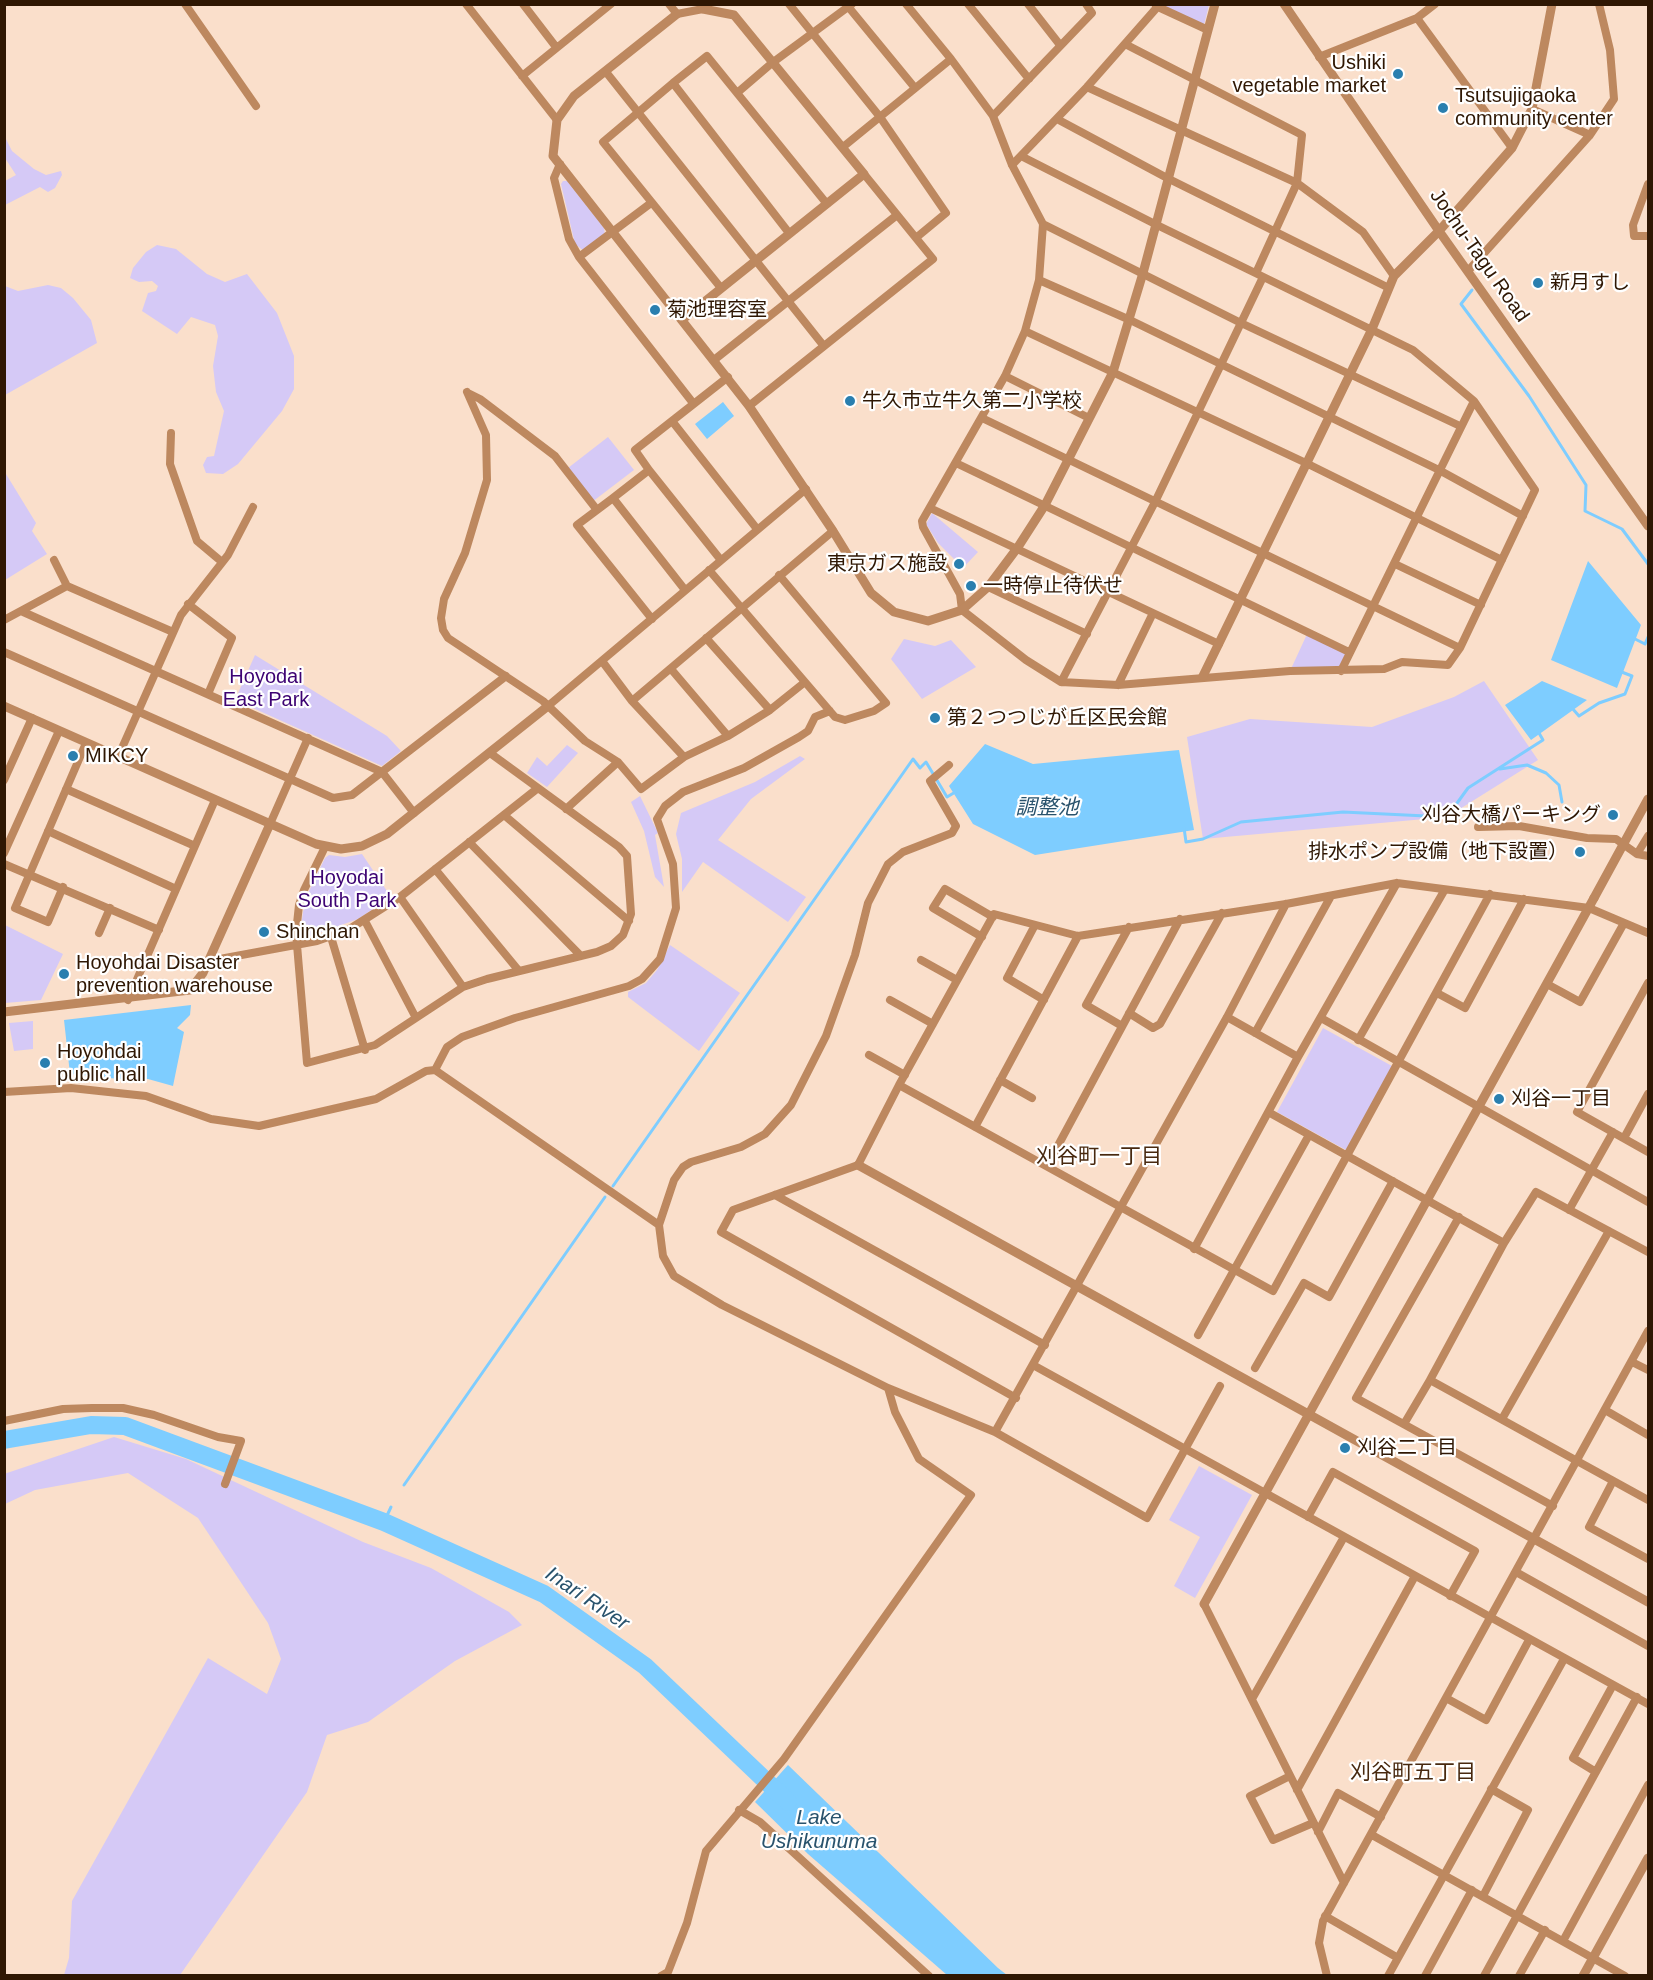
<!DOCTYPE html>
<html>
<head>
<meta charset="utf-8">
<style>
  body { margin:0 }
  #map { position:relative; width:1653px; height:1980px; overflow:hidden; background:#fadfcb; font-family:Arial,sans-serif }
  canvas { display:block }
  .frame { position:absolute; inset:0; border:6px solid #2f1703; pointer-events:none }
</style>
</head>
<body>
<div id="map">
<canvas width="1653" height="1980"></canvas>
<div class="frame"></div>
</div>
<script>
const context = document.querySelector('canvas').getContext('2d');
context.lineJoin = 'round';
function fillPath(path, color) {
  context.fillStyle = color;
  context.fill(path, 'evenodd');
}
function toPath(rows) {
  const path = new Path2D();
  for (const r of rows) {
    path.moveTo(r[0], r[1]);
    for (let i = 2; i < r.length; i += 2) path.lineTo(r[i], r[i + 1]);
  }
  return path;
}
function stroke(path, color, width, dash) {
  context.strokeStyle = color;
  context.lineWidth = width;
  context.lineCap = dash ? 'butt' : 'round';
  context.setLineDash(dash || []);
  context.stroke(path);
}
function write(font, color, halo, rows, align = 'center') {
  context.font = font + ' Arial,"Noto Sans JP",sans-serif';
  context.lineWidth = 4.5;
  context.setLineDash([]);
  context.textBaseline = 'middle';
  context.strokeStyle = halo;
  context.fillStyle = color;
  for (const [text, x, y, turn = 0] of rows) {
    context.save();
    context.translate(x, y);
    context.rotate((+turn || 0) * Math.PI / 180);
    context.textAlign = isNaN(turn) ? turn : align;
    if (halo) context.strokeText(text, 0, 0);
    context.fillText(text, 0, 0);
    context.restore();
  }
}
const green = toPath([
  [1165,4,1209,5,1204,25,1163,6],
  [4,135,12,151,34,169,46,175,61,171,62,175,55,188,48,192,40,187,5,205,5,181,16,175,5,158],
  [563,181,567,181,604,228,605,235,584,251,575,244,561,184],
  [157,245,176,249,207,274,225,282,247,274,277,313,294,356,294,389,282,411,238,464,223,474,206,473,203,465,207,457,214,456,224,411,216,392,213,366,218,336,215,325,191,317,177,334,142,311,148,293,156,291,158,286,152,281,139,282,130,278,133,268,146,252],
  [48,285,61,288,73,298,91,320,97,343,5,395,5,286,18,291],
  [608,437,634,470,592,502,568,468],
  [6,474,36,523,32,531,47,554,5,580],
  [932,513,978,552,963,568,938,543,926,524],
  [1308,632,1349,652,1341,671,1290,671],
  [904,639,935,646,951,640,976,667,922,699,891,659],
  [255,655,387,736,401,751,382,766,235,700],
  [1484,681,1538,760,1447,817,1203,839,1187,737,1250,719,1372,727,1454,697],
  [567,745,578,753,547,787,527,773,537,757,547,766],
  [800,756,805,759,751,799,718,840,806,897,788,922,703,862,682,892,682,859,676,834,681,813,755,782],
  [640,796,658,833,655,835,664,887,655,877,644,831,631,802],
  [362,854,391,897,358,919,305,938,300,935,303,912,308,893,325,858,329,855,345,857],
  [5,925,63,954,41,1000,5,1003],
  [670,945,740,993,699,1051,628,997,628,992,646,983,657,970],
  [33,1021,33,1049,14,1051,9,1023],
  [1323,1028,1392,1066,1346,1150,1277,1112],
  [114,1437,186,1459,363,1542,431,1568,509,1612,522,1625,455,1661,368,1722,327,1735,307,1792,180,1975,64,1975,69,1958,72,1901,208,1658,267,1694,281,1659,268,1623,198,1518,128,1473,35,1490,5,1504,4,1474],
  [1199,1466,1252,1495,1195,1598,1174,1586,1200,1537,1169,1520]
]);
const water = toPath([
  [723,402,734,416,707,439,695,424],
  [1588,561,1641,625,1617,688,1551,660],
  [1542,681,1587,700,1531,740,1505,705],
  [985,744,1033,764,1179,750,1194,830,1035,855,973,824,949,786],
  [191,1005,190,1015,177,1028,184,1032,173,1086,148,1079,129,1080,70,1074,64,1020],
  [788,1765,998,1968,1007,1975,947,1975,808,1854,755,1802]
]);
const stream = toPath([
  [1472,290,1461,304,1529,396,1586,485,1585,511,1622,529,1648,564],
  [1633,638,1645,644,1648,637],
  [1572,708,1579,716,1599,703,1625,694,1632,676,1619,671],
  [1500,769,1527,765,1546,773,1559,785,1562,802],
  [1184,828,1186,842,1203,839,1241,822,1343,812,1447,817,1468,788,1543,740,1539,733],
  [613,1186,913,759,920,768,926,762,947,797,957,791],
  [404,1485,605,1197],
  [384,1522,391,1507]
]);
const river = toPath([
  [4,1440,91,1425,125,1426,384,1522,544,1594,645,1666,788,1802]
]);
const minor = toPath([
  [185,4,256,106],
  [466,4,557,120],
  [523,4,556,47],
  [669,4,677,14,703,9],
  [789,4,880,117,946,213,917,237],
  [846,4,915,88],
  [906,4,951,59],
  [968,4,1029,79],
  [1028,4,1060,45],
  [1435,4,1417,18,1512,148],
  [1156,6,1208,30],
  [1125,44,1302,135,1297,183,1363,232,1394,276],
  [1319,57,1417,18],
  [606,72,823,345],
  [522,76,611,4],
  [673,83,789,233],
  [1087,87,1297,183,1256,273],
  [737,93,772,63,852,4],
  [1532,109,1590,135],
  [993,116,1092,13,1086,4],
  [1057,119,1169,179,1389,288],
  [843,147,951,59,993,116,1012,165,1043,224,1039,280,1025,331,1005,376,922,521,923,527,960,594,962,610,1026,660,1061,682,1118,685,1290,671,1384,669,1402,662,1448,665,1460,648,1535,490,1474,401,1413,350,1157,225,1021,156],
  [560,164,554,178,569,239,579,257],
  [1012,165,1087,87,1160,4],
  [1648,184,1633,225,1634,236,1648,236],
  [651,203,579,257,693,403],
  [1043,224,1241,323,1460,426],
  [1468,271,1590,135,1614,99,1610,50,1599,4],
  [1039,280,1130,320,1439,470,1523,516],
  [721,288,603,142,673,83,707,56,827,204],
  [1025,331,1306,463,1502,560],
  [714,360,897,215],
  [1005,376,1089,418],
  [467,392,486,435,487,480,465,553,444,599,441,618,443,630,448,638,543,701,585,741,618,762,641,789,684,757,728,736,770,710,805,682,835,717,845,720,874,711,886,703,779,575],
  [468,393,480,399,555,456,597,510],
  [749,406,933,259,864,174],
  [982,418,1460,648],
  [672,421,757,529],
  [171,433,170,464,197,541,222,562],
  [956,463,1349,652],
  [649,470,720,559],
  [613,498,577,525,652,619],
  [930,508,1219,644],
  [54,560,67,586,173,632],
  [1395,564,1481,605],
  [709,570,805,682],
  [988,587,1087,634],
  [685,590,613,498,649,470,635,450,728,377],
  [188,604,232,638,208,694],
  [21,611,382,772,414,813],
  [4,620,67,586],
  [706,638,770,710],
  [4,652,333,798,352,795,506,676],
  [602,661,632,701,684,757],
  [671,669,728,736],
  [1341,671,1474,401],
  [1061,682,1155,502,1263,277],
  [1118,685,1153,613],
  [632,701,833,531],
  [548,706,806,489],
  [118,757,181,615,228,555,253,507],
  [949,765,930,781,956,826,952,833,903,852,888,864,868,903,855,955,826,1036,791,1105,765,1134,741,1147,691,1162,683,1167,674,1180,659,1225,663,1256,674,1276,722,1305,888,1388,995,1432,1147,1518,1220,1386],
  [4,780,32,718],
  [66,789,195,846],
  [566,809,618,762],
  [504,815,629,921],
  [270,824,308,738],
  [1478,827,1519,826,1587,838,1616,839,1637,854],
  [48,831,176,889],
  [1648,836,1637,854,1648,856],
  [469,842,581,956],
  [325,847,304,890,299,905,296,933,307,1063,375,1045,463,987,487,979,597,952,611,946,623,935,631,914,627,856,619,847,490,753],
  [4,853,59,731],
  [4,864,159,930],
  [435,869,519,971],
  [63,887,48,922,15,908,86,743],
  [400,897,463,987],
  [365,921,416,1018],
  [1035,925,1007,978,1044,1000],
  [99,933,110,908],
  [331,937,365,1050],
  [982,937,933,908,945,889,993,917],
  [921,960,957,980],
  [209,961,317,941,348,930,400,897,538,788],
  [1648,983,1577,1112,1648,1152],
  [1547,984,1580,1002,1624,923],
  [1437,993,1465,1008,1524,899],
  [128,1000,215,800],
  [890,1000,933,1024],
  [1129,1013,1153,1028,1160,1024,1222,913],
  [1227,1017,1298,1057],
  [1321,1018,1648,1202],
  [1122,1026,1086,1005,1129,927],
  [1255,1033,1331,896],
  [1358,1040,1444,891],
  [869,1055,905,1075],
  [435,1070,447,1047,462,1037,515,1018,629,986,642,979,660,959,676,908,673,864,657,819,665,806,683,792,744,768,799,737,808,731,815,717,830,711],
  [1000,1080,1032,1098],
  [899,1085,1273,1291,1490,894],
  [4,1092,71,1088,146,1096,211,1119,259,1126,376,1099,426,1071,435,1070,659,1225],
  [1270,1113,1504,1243],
  [975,1127,1078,936],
  [1624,1138,1648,1094],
  [1047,1166,1180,919],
  [775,1195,1045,1345],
  [1569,1210,1613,1132],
  [1459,1217,1356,1398,1553,1506],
  [1194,1249,1298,1057,1397,883],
  [1648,1252,1536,1192,1504,1243,1430,1380,1648,1500],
  [1198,1335,1309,1135],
  [1632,1362,1648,1370],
  [1033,1365,1648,1704],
  [1255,1368,1304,1283,1329,1297,1393,1181],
  [1016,1398,721,1232,733,1210,858,1165,899,1085,994,914,1078,936,1286,904,1397,883,1589,908,1648,933],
  [1605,1410,1648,1435],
  [1502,1419,1609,1231],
  [4,1421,63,1409,92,1408,123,1408,154,1415,218,1437,241,1441,225,1484],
  [1404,1424,1430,1380],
  [995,1432,1227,1017,1286,904],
  [1613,1481,1589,1527,1648,1559],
  [1308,1517,1333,1472,1475,1551,1450,1596],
  [1516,1572,1648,1646],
  [1204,1604,1344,1883],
  [1446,1698,1486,1720,1529,1640],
  [1252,1699,1344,1537],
  [1596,1772,1573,1758,1613,1685],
  [1290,1776,1250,1796,1273,1840,1313,1823],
  [1297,1790,1415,1576],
  [739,1810,760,1822,929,1976],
  [1318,1832,1338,1793,1381,1817],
  [1372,1835,1625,1976],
  [1483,1896,1528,1810,1491,1789],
  [1325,1916,1398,1958],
  [1563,1941,1648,1785],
  [661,1976,668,1972,687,1923,706,1851,784,1759,971,1495,919,1459,895,1412,888,1388],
  [1327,1976,1319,1943,1323,1921,1648,1331],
  [1388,1976,1564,1659],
  [1425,1976,1472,1890],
  [1484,1976,1637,1697],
  [1519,1976,1545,1930]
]);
const tertiary = toPath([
  [1284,4,1439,231,1648,526],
  [677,14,574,96,557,120,553,156,749,406,833,531,871,593,894,612,928,621,962,610,988,587,1018,547,1045,505,1113,372,1143,273,1215,4],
  [683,319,864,174,734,15,703,9],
  [1203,676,1372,329,1394,276,1439,231,1512,148,1532,109,1552,4],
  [4,706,316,844,341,849,362,846,387,834,548,706],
  [4,1012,190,990,203,973,270,824],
  [858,1165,1648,1602],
  [1204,1604,1594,898],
  [1583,1976,1648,1858]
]);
const tertiaryBridge = toPath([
  [1594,898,1648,799]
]);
const markers = [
  [1398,74,6,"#2a7faf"],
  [1443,108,6,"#2a7faf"],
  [1538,283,6,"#2a7faf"],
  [655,310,6,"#2a7faf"],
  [850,401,6,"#2a7faf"],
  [959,564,6,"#2a7faf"],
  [971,586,6,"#2a7faf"],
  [935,718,6,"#2a7faf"],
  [73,756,6,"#2a7faf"],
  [1613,815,6,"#2a7faf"],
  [1580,852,6,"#2a7faf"],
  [264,932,6,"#2a7faf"],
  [64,974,6,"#2a7faf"],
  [45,1063,6,"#2a7faf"],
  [1499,1099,6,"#2a7faf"],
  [1345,1448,6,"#2a7faf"]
];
const poiNames = [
  ["Ushiki",1386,63,"right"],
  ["vegetable market",1386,86,"right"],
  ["Tsutsujigaoka",1455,96],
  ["community center",1455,119],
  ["新月すし",1550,283],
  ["菊池理容室",667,310],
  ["牛久市立牛久第二小学校",862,401],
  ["東京ガス施設",947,564,"right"],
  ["一時停止待伏せ",983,586],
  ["第２つつじが丘区民会館",947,718],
  ["MIKCY",85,756],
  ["刈谷大橋パーキング",1601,815,"right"],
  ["排水ポンプ設備（地下設置）",1568,852,"right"],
  ["Shinchan",276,932],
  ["Hoyohdai Disaster",76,963],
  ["prevention warehouse",76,986],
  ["Hoyohdai",57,1052],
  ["public hall",57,1075],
  ["刈谷一丁目",1511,1099],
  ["刈谷二丁目",1357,1448]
];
const streetNames = [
  ["Jochu-Tagu Road",1479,256,55]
];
const parkNames = [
  ["Hoyodai",266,677],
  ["East Park",266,700],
  ["Hoyodai",347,878],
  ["South Park",347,901]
];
const waterNames = [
  ["調整池",1047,808],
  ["Inari River",587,1599,34],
  ["Lake",819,1818],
  ["Ushikunuma",819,1842]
];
const neighbourhoodNames = [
  ["刈谷町一丁目",1099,1157],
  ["刈谷町五丁目",1413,1773]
];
fillPath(green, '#d5c9f6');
fillPath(water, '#7ecdff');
stroke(stream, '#7ecdff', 3);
stroke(river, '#7ecdff', 18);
stroke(minor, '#bd885f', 8);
stroke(tertiary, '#bd885f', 9);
stroke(tertiaryBridge, '#bd885f', 9);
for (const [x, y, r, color] of markers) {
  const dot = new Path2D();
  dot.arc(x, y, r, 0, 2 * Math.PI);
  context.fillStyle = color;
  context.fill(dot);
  stroke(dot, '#fff', 2);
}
write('20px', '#2f1703', '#fff', poiNames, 'left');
write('20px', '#2f1703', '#fff', streetNames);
write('20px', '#3d0373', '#fff', parkNames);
write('italic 21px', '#29536d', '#fff', waterNames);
write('21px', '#48290f', '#fff', neighbourhoodNames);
</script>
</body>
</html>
